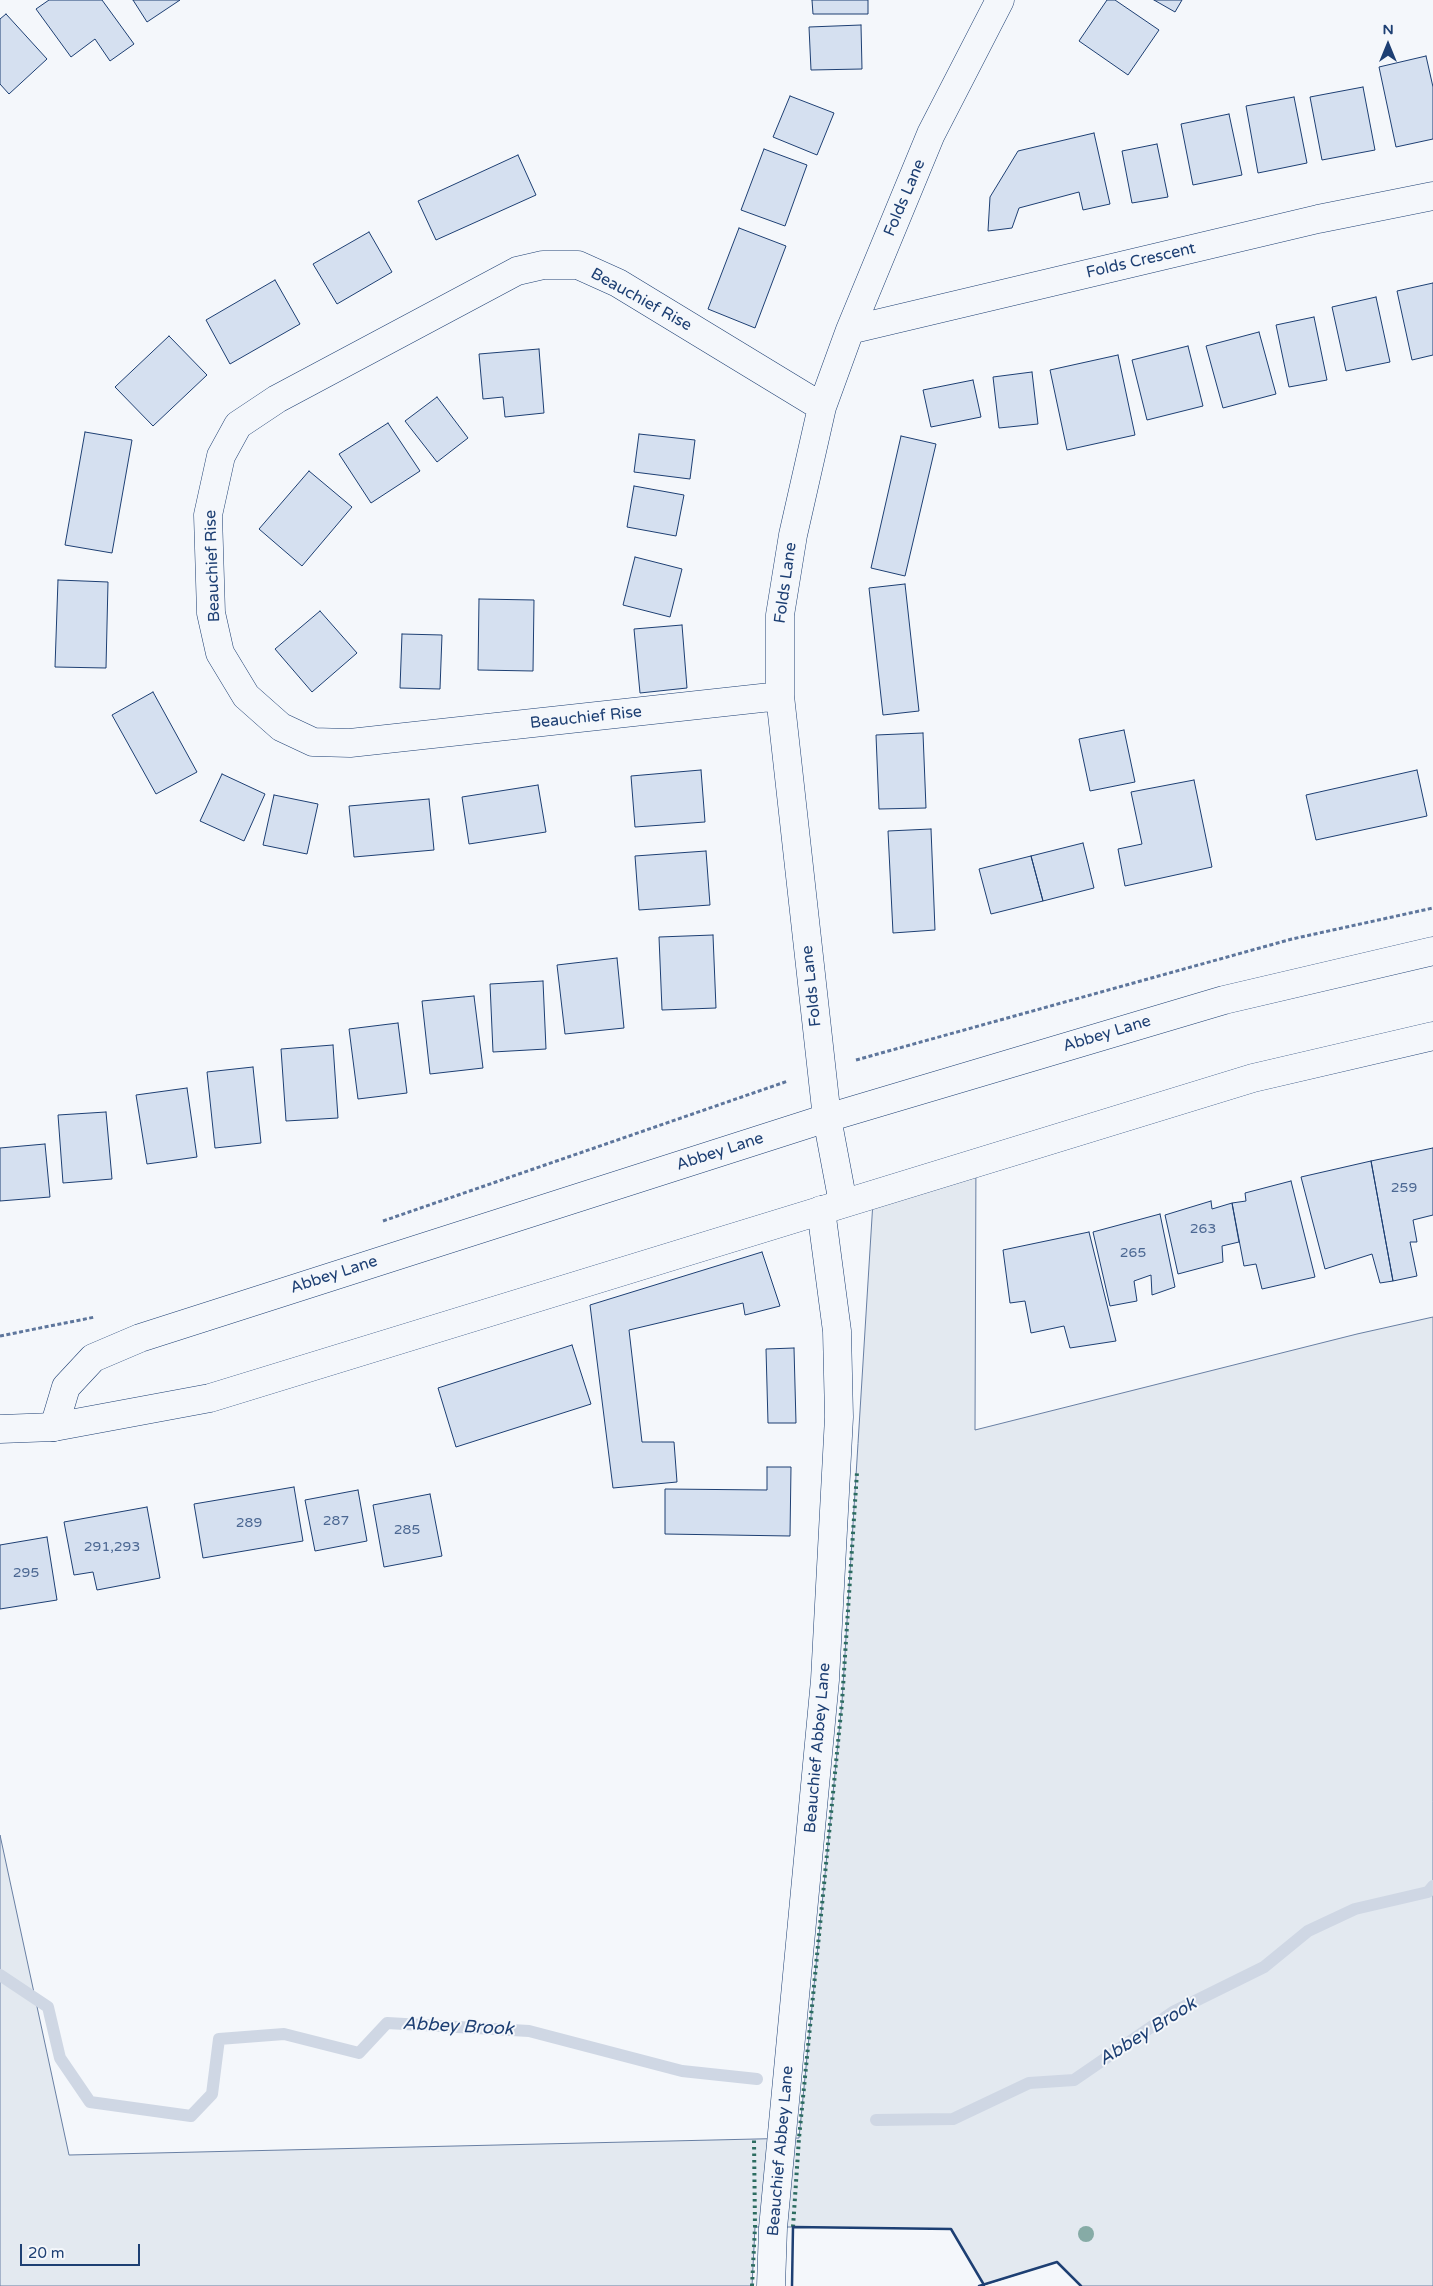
<!DOCTYPE html>
<html>
<head>
<meta charset="utf-8">
<style>
  body { margin:0 }
  #map { position:relative; width:1433px; height:2286px; overflow:hidden; background:#f4f7fb; font-family:"Varela Round",sans-serif }
  canvas { display:block }
  .north { position:absolute; left:1363px; top:20px; width:50px; height:50px; -webkit-text-stroke:4px #f4f7fb; paint-order:stroke; rotate:0deg; font-size:14px; font-weight:700; line-height:20px; text-align:center; color:#1d3f73 }
  .north::after { content:''; display:block; margin:auto; width:18px; height:22px; background:#1d3f73; clip-path:polygon(50% 0,100% 100%,50% 72%,0 100%) }
  .scale { position:absolute; left:20px; top:2244px; width:120px; height:22px; box-sizing:border-box; border:2px solid #1d3f73; border-top:0; padding-left:6px; font-size:15px; line-height:18px; white-space:nowrap; color:#1d3f73; -webkit-text-stroke:4px #f4f7fb; paint-order:stroke }
</style>
</head>
<body>
<div id="map">
<canvas width="1433" height="2286"></canvas>
<div class="north">N</div>
<div class="scale">20 m</div>
</div>
<script>
const context = document.querySelector('canvas').getContext('2d');
context.lineJoin = 'round';
function fillPath(path, color) {
  context.fillStyle = color;
  context.fill(path, 'evenodd');
}
function toPath(rows) {
  const path = new Path2D();
  for (const r of rows) {
    path.moveTo(r[0], r[1]);
    for (let i = 2; i < r.length; i += 2) path.lineTo(r[i], r[i + 1]);
  }
  return path;
}
function stroke(path, color, width, dash) {
  context.strokeStyle = color;
  context.lineWidth = width;
  context.lineCap = dash ? 'butt' : 'round';
  context.setLineDash(dash || []);
  context.stroke(path);
}
function write(font, color, halo, rows, align = 'center') {
  context.font = font + ' "Varela Round",sans-serif';
  context.lineWidth = 4;
  context.setLineDash([]);
  context.textBaseline = 'middle';
  context.strokeStyle = halo;
  context.fillStyle = color;
  for (const [text, x, y, turn = 0] of rows) {
    context.save();
    context.translate(x, y);
    context.rotate((+turn || 0) * Math.PI / 180);
    context.textAlign = isNaN(turn) ? turn : align;
    if (halo) context.strokeText(text, 0, 0);
    context.fillText(text, 0, 0);
    context.restore();
  }
}
const green = toPath([
  [976,1151,975,1430,1357,1334,1433,1317,1433,2286,1081,2286,1057,2262,984,2285,951,2229,793,2227,755,2227,752,2286,0,2286,0,1835,69,2155,799,2138,842,1702,874,1185,976,1151]
]);
const stream = toPath([
  [0,1975,48,2007,60,2058,90,2102,191,2116,212,2094,219,2039,284,2034,359,2053,387,2023,529,2031,682,2071,757,2079],
  [876,2120,953,2119,1029,2083,1074,2080,1173,2012,1264,1967,1308,1931,1355,1909,1428,1892,1433,1886]
]);
const building = toPath([
  [49,0,102,0,134,44,110,61,95,39,71,57,36,9,49,0],
  [133,0,180,0,147,22,133,0],
  [812,0,868,0,868,14,813,14,812,0],
  [1107,0,1115,0,1159,30,1128,75,1079,41,1107,0],
  [1154,0,1182,0,1175,12,1154,0],
  [6,14,47,59,9,94,0,84,0,19,6,14],
  [861,25,862,69,811,70,809,27,861,25],
  [1426,56,1433,87,1433,139,1396,147,1379,67,1426,56],
  [1363,87,1375,150,1322,160,1310,97,1363,87],
  [790,96,834,113,817,155,773,137,790,96],
  [1294,97,1307,163,1258,173,1246,106,1294,97],
  [1229,114,1242,175,1193,185,1181,124,1229,114],
  [1094,133,1110,204,1083,210,1079,192,1019,208,1012,228,988,231,990,197,1018,151,1094,133],
  [1157,144,1168,197,1132,203,1122,151,1157,144],
  [764,149,807,165,785,226,741,210,764,149],
  [518,155,536,195,436,240,418,201,518,155],
  [739,228,786,246,755,328,708,309,739,228],
  [369,232,392,272,337,304,313,264,369,232],
  [275,280,300,324,230,364,206,320,275,280],
  [1433,283,1433,355,1412,360,1397,291,1433,283],
  [1376,297,1390,362,1346,371,1332,307,1376,297],
  [1314,317,1327,380,1289,387,1276,325,1314,317],
  [1259,332,1276,394,1223,408,1206,346,1259,332],
  [169,336,207,375,153,426,115,387,169,336],
  [1188,346,1203,406,1147,420,1132,360,1188,346],
  [539,349,544,413,505,417,503,397,483,399,479,354,539,349],
  [1118,355,1135,435,1067,450,1050,370,1118,355],
  [1032,372,1038,424,999,428,993,377,1032,372],
  [973,380,981,417,931,427,923,390,973,380],
  [437,397,468,438,437,462,405,421,437,397],
  [388,423,420,471,371,503,339,454,388,423],
  [85,432,132,440,112,553,65,545,85,432],
  [639,434,695,440,690,479,634,472,639,434],
  [901,436,936,444,905,576,871,568,901,436],
  [309,471,352,507,302,566,259,529,309,471],
  [634,486,684,495,676,536,627,527,634,486],
  [635,557,682,569,670,617,623,605,635,557],
  [58,580,108,582,106,668,55,667,58,580],
  [905,584,919,711,883,715,869,588,905,584],
  [479,599,534,600,533,671,478,670,479,599],
  [320,611,357,653,312,692,275,649,320,611],
  [682,625,687,688,640,693,634,629,682,625],
  [402,634,442,635,440,689,400,688,402,634],
  [153,692,197,772,156,794,112,715,153,692],
  [1124,730,1135,782,1090,791,1079,739,1124,730],
  [923,733,926,808,879,809,876,735,923,733],
  [701,770,705,822,635,827,631,776,701,770],
  [1417,770,1427,816,1316,840,1306,795,1417,770],
  [222,774,265,794,244,841,200,821,222,774],
  [1194,780,1212,867,1125,886,1118,849,1142,844,1131,792,1194,780],
  [538,785,546,832,469,844,462,797,538,785],
  [274,795,318,804,307,854,263,845,274,795],
  [429,799,434,850,354,857,349,806,429,799],
  [931,829,935,930,893,933,888,831,931,829],
  [1083,843,1094,888,1043,901,1031,856,1083,843],
  [706,851,710,905,639,910,635,856,706,851],
  [1031,856,1043,901,991,914,979,869,1031,856],
  [713,935,716,1008,662,1010,659,937,713,935],
  [617,958,624,1028,565,1034,557,965,617,958],
  [543,981,546,1049,493,1052,490,984,543,981],
  [474,996,483,1068,430,1074,422,1001,474,996],
  [398,1023,407,1093,358,1099,349,1029,398,1023],
  [333,1045,338,1118,286,1121,281,1049,333,1045],
  [253,1067,261,1143,215,1148,207,1072,253,1067],
  [187,1088,197,1157,147,1164,136,1095,187,1088],
  [106,1112,112,1179,63,1183,58,1115,106,1112],
  [45,1144,50,1197,0,1201,0,1148,45,1144],
  [1433,1148,1433,1215,1413,1220,1417,1242,1410,1242,1417,1276,1393,1281,1371,1161,1433,1148],
  [1371,1161,1393,1281,1380,1283,1372,1254,1325,1269,1301,1177,1371,1161],
  [1291,1181,1315,1277,1262,1289,1256,1264,1244,1266,1232,1203,1246,1201,1245,1193,1291,1181],
  [1211,1201,1212,1209,1232,1203,1239,1242,1222,1246,1223,1262,1178,1274,1165,1215,1211,1201],
  [1160,1214,1175,1287,1152,1295,1151,1275,1134,1281,1137,1301,1110,1306,1093,1232,1160,1214],
  [1089,1232,1116,1341,1070,1348,1064,1326,1031,1333,1025,1301,1010,1303,1003,1250,1089,1232],
  [762,1252,780,1306,745,1315,743,1303,629,1330,642,1442,674,1442,677,1482,613,1488,590,1305,762,1252],
  [572,1345,591,1404,456,1447,438,1388,572,1345],
  [794,1348,796,1423,768,1423,766,1349,794,1348],
  [767,1467,791,1467,790,1536,665,1534,665,1489,767,1490,767,1467],
  [294,1487,303,1541,203,1558,194,1504,294,1487],
  [358,1490,367,1541,315,1551,305,1500,358,1490],
  [430,1494,442,1556,384,1567,373,1505,430,1494],
  [147,1507,160,1578,97,1590,93,1572,74,1575,64,1522,147,1507],
  [47,1537,57,1600,0,1609,0,1545,47,1537]
]);
const path = toPath([
  [856,1060,1292,939,1433,908],
  [383,1221,788,1081],
  [0,1336,95,1317]
]);
const minor = toPath([
  [850,330,1318,219,1433,196],
  [780,696,350,743,313,742,281,727,246,696,220,653,211,613,208,515,221,456,238,425,277,399,517,271,543,265,578,265,618,283,822,407],
  [843,1203,827,1118,780,696,780,615,793,535,822,407,850,330,931,134,1000,0],
  [54,1427,66,1387,93,1358,140,1338,827,1118,1224,1000,1433,951],
  [771,2286,773,2228,825,1680,839,1417,837,1331,821,1210]
]);
const secondary = toPath([
  [0,1429,54,1427,210,1398,1253,1078,1433,1036]
]);
const hedge = toPath([
  [793,2227,799,2138,842,1702,857,1472],
  [752,2286,755,2227,754,2139]
]);
const wall = toPath([
  [792,2286,793,2227,951,2229,984,2285],
  [979,2286,1057,2262,1081,2286]
]);
const trees = [
  [1086,2234]
];
const numberNames = [
  ["259",1404,1188],
  ["263",1203,1229],
  ["265",1133,1253],
  ["287",336,1521],
  ["289",249,1523],
  ["285",407,1530],
  ["291,293",112,1547],
  ["295",26,1573]
];
const streetNames = [
  ["Folds Lane",905,198,-67],
  ["Folds Crescent",1141,261,-13],
  ["Beauchief Rise",641,300,29],
  ["Beauchief Rise",213,566,-92],
  ["Folds Lane",786,583,-82],
  ["Beauchief Rise",586,718,-6],
  ["Folds Lane",812,986,-96],
  ["Abbey Lane",1107,1034,-17],
  ["Abbey Lane",720,1152,-18],
  ["Abbey Lane",334,1275,-18],
  ["Beauchief Abbey Lane",818,1748,-85],
  ["Beauchief Abbey Lane",781,2151,-85]
];
const waterNames = [
  ["Abbey Brook",458,2027,3],
  ["Abbey Brook",1148,2032,-32]
];
fillPath(green, '#e3e9f0');
stroke(green, '#687fa3', 1);
stroke(stream, '#cfd7e4', 12);
fillPath(building, '#d5e0f0');
stroke(building, '#1d3f73', 1);
stroke(minor, '#1d3f73', 29);
stroke(secondary, '#1d3f73', 29);
stroke(path, '#5e769c', 3, [4, 2.5]);
stroke(minor, '#f4f7fb', 28);
stroke(secondary, '#f4f7fb', 28);
stroke(hedge, '#2c6c60', 4, [2.5, 4]);
stroke(wall, '#1d3f73', 2.5);
context.fillStyle = '#86aba6';
for (const [x, y] of trees) {
  context.beginPath();
  context.arc(x, y, 8, 0, 2 * Math.PI);
  context.fill();
}
write('14px', '#4b6792', null, numberNames);
write('16px', '#1d3f73', '#f4f7fb', streetNames);
write('italic 18px', '#1d3f73', '#f4f7fb', waterNames);
</script>
</body>
</html>
